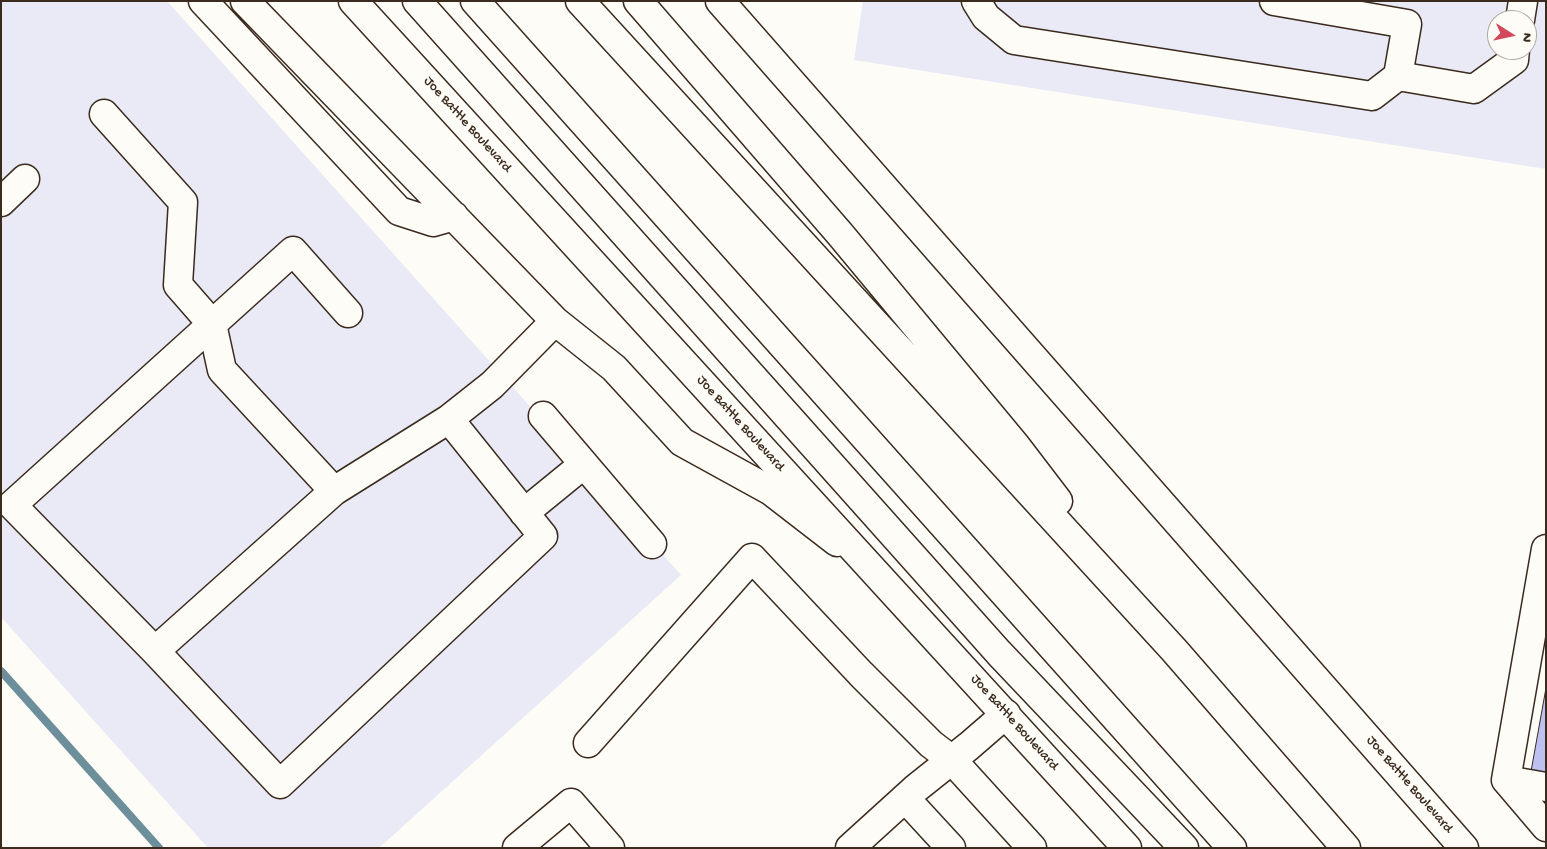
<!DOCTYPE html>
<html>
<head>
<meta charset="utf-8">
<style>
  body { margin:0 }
  #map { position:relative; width:1547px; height:849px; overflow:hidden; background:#fdfcf7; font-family:"Gochi Hand",sans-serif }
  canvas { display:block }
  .frame { position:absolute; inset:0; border:2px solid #3b2a1e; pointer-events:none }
  .north { position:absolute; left:1487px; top:10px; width:50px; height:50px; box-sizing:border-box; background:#fdfcf7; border:1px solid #afa8a0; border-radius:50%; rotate:100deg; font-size:14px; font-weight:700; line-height:20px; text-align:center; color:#3b2a1e }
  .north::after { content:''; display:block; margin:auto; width:18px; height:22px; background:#d1495b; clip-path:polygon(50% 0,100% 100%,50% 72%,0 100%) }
</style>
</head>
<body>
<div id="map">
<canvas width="1547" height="849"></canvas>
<div class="frame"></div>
<div class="north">N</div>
</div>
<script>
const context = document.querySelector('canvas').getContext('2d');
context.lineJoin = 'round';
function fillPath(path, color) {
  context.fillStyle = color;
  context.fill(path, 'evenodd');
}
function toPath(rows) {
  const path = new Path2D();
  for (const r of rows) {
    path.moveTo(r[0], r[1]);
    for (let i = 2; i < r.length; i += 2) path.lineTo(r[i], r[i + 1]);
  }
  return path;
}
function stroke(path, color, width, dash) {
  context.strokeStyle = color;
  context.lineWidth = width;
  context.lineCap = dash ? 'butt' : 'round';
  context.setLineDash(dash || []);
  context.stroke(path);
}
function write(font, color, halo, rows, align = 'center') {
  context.font = font + ' "Gochi Hand",sans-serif';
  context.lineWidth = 4.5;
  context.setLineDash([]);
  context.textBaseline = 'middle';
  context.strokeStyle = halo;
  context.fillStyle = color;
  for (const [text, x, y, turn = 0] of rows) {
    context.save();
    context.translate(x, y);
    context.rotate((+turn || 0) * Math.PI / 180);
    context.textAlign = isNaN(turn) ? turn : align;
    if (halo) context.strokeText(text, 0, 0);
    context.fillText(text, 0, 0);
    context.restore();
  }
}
const built = toPath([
  [1,1,167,1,681,575,379,848,208,848,1,617],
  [863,1,1546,1,1546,169,854,60],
  [1497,20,1527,20,1527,50,1497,50]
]);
const stream = toPath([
  [1,671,159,848]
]);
const building = toPath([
  [1546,688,1546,780,1530,777,1546,688]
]);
const minor = toPath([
  [203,1,399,211,433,222,454,216],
  [245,1,555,321,614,368,682,442,771,491,837,542],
  [976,1,986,17,1014,40,1372,96,1398,76],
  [1274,1,1407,24,1398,76,1474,89,1514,60,1515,50],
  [1520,20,1523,1],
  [104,114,183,202,178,285,212,324,222,370,334,491],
  [1,202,25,179],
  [348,313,293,251,12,505,155,651,334,491,449,419,492,385,555,321],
  [543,416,652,544],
  [524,513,584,464],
  [1546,549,1506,780,1546,827],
  [155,651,280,784,543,536,449,419],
  [588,743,752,558,861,674,931,744,952,760,1032,848],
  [1506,780,1546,787],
  [905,798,951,848],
  [517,848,571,803,610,848],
  [850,848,915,789,969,746,1006,714]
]);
const major = toPath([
  [353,1,1127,848],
  [720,1,1464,848]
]);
const highway = toPath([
  [417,1,999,653,1184,848],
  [475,1,1232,848],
  [580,1,1174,650,1346,848],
  [638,1,840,234,1016,446,1058,501]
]);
const streetNames = [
  ["Joe Battle Boulevard",467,125,48],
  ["Joe Battle Boulevard",740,424,48],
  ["Joe Battle Boulevard",1014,723,48],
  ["Joe Battle Boulevard",1409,785,49]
];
fillPath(built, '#eaeaf6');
stroke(stream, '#6c8f9b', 8);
fillPath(building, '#bcc1f2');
stroke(building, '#3b2a1e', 1);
stroke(minor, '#3b2a1e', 31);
stroke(major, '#3b2a1e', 31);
stroke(highway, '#3b2a1e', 31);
stroke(minor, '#fdfcf7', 28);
stroke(major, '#fdfcf7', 28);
stroke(highway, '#fdfcf7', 28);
write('14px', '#3b2a1e', '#fdfcf7', streetNames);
</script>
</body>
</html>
